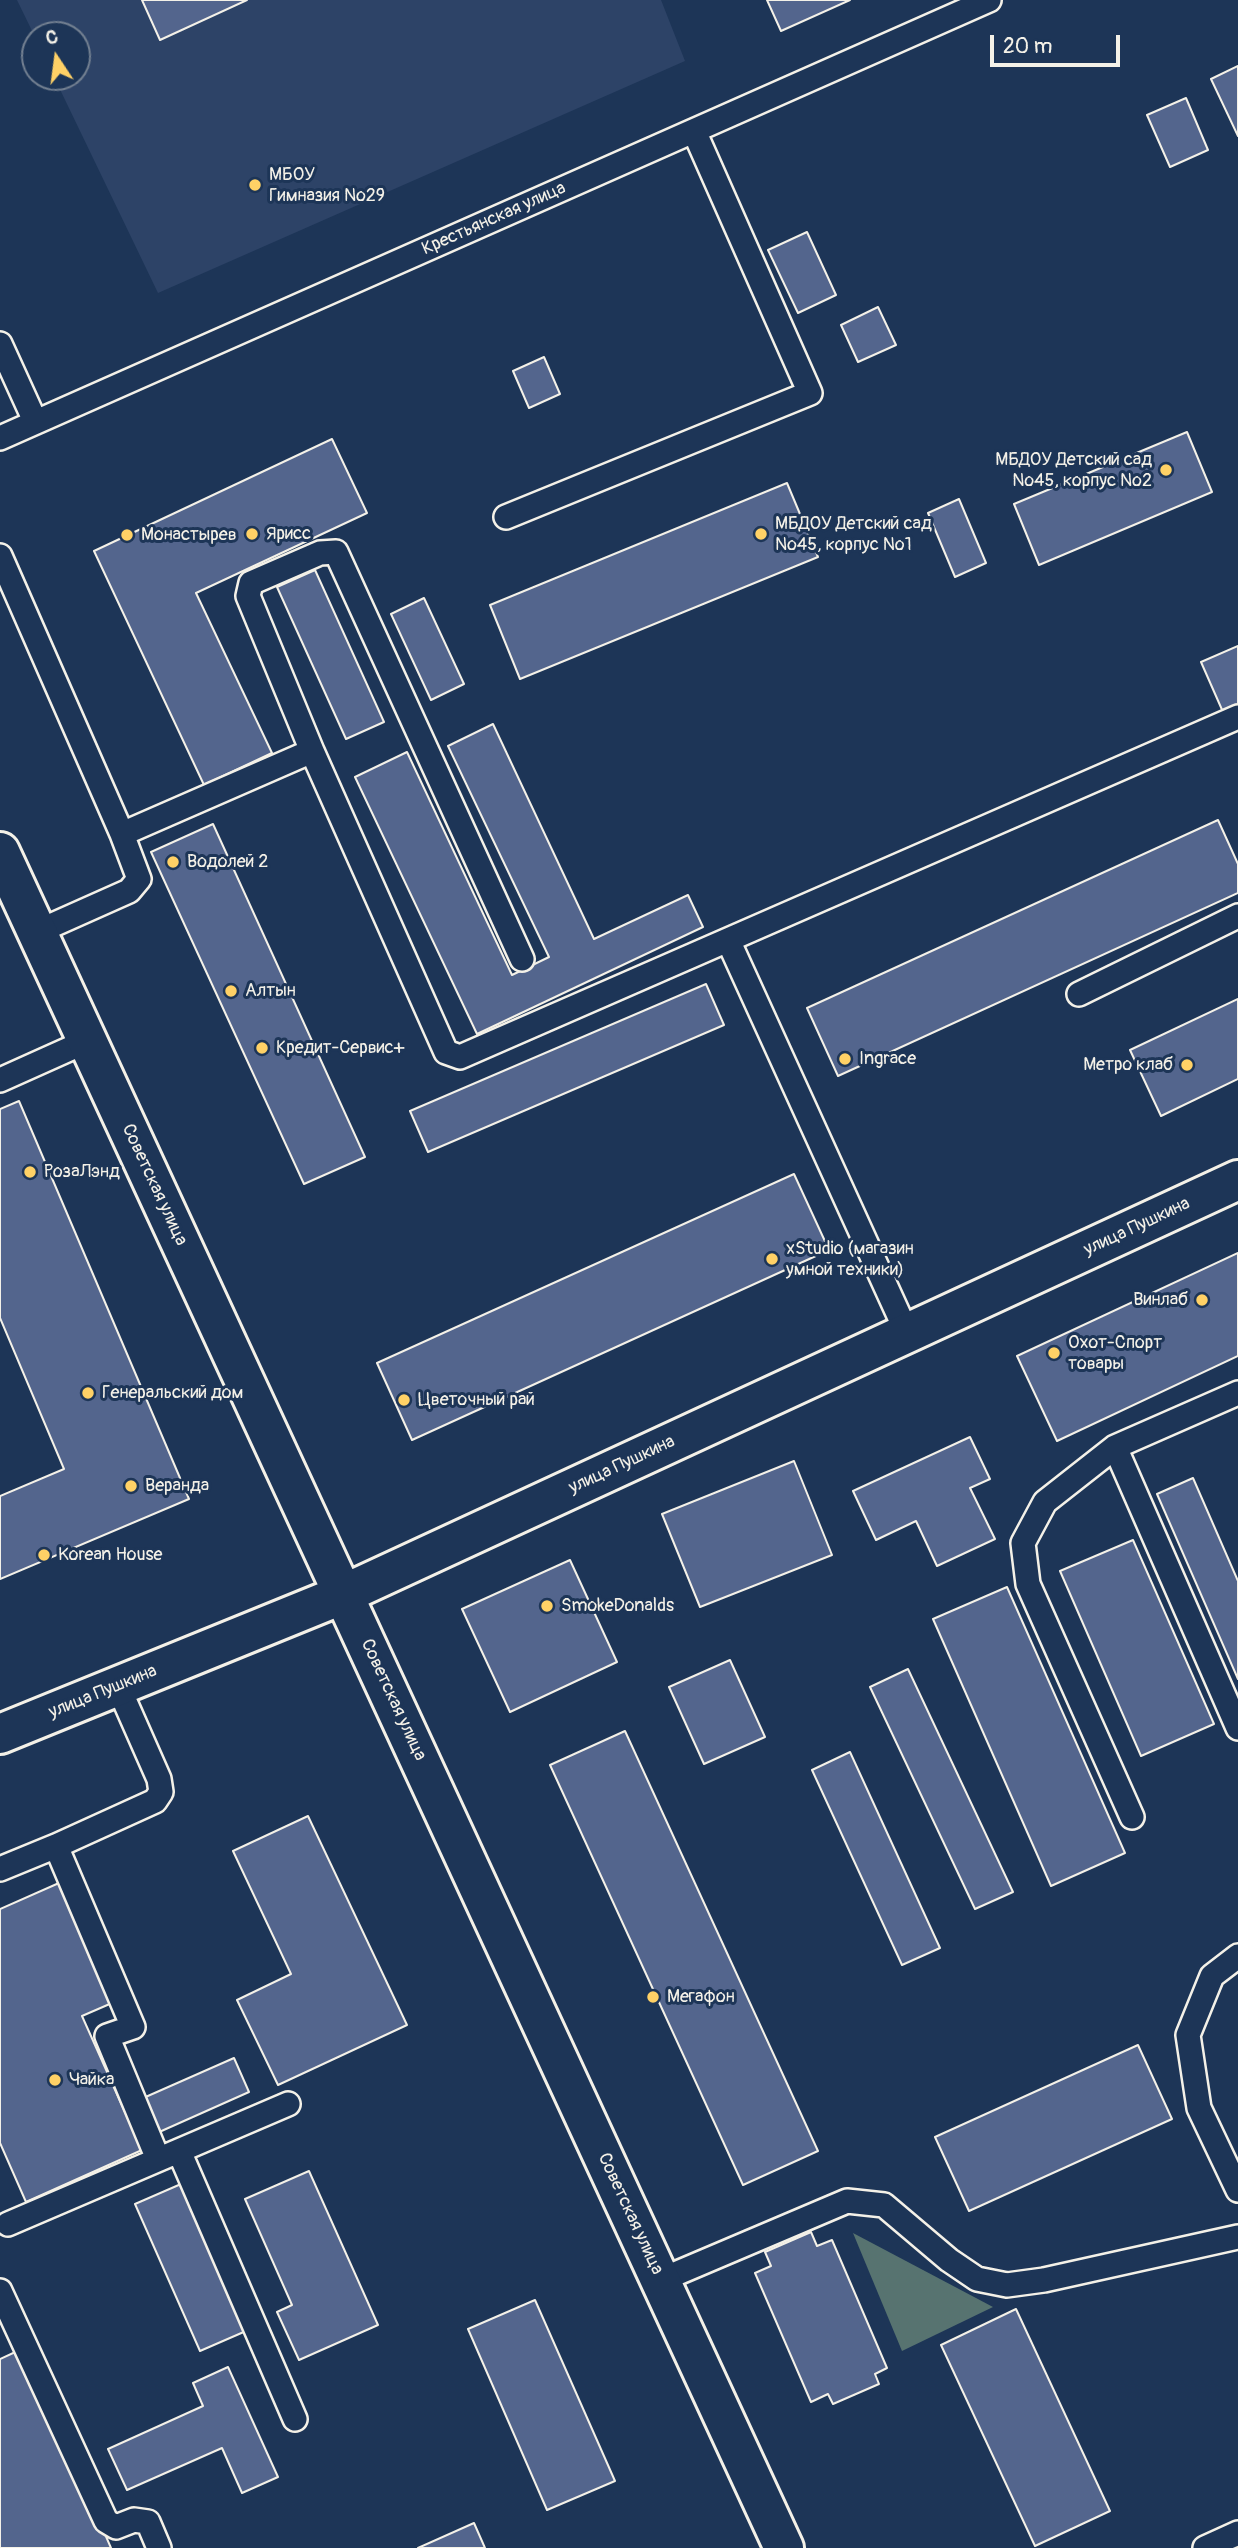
<!DOCTYPE html>
<html>
<head>
<meta charset="utf-8">
<style>
  body { margin:0 }
  #map { position:relative; width:1238px; height:2548px; overflow:hidden; background:#1d3557; font-family:Pangolin,sans-serif }
  canvas { display:block }
  .north { position:absolute; left:21px; top:21px; width:70px; height:70px; box-sizing:border-box; background:#1d3557; border:2px solid #738091; border-radius:50%; rotate:347deg; font-size:19px; font-weight:700; line-height:28px; text-align:center; color:#f4f1e8 }
  .north::after { content:''; display:block; margin:auto; width:24px; height:32px; background:#ffd166; clip-path:polygon(50% 0,100% 100%,50% 72%,0 100%) }
  .scale { position:absolute; left:990px; top:35px; width:130px; height:32px; box-sizing:border-box; border:4px solid #f4f1e8; border-top:0; padding-left:9px; font-size:21px; line-height:24px; white-space:nowrap; color:#f4f1e8; -webkit-text-stroke:5px #1d3557; paint-order:stroke }
</style>
</head>
<body>
<div id="map">
<canvas width="1238" height="2548"></canvas>
<div class="north">С</div>
<div class="scale">20 m</div>
</div>
<script>
const context = document.querySelector('canvas').getContext('2d');
context.lineJoin = 'round';
function fillPath(path, color) {
  context.fillStyle = color;
  context.fill(path, 'evenodd');
}
function toPath(rows) {
  const path = new Path2D();
  for (const r of rows) {
    path.moveTo(r[0], r[1]);
    for (let i = 2; i < r.length; i += 2) path.lineTo(r[i], r[i + 1]);
  }
  return path;
}
function stroke(path, color, width, dash) {
  context.strokeStyle = color;
  context.lineWidth = width;
  context.lineCap = dash ? 'butt' : 'round';
  context.setLineDash(dash || []);
  context.stroke(path);
}
function write(font, color, halo, rows, align = 'center') {
  context.font = font + ' Pangolin,sans-serif';
  context.lineWidth = 6;
  context.setLineDash([]);
  context.textBaseline = 'middle';
  context.strokeStyle = halo;
  context.fillStyle = color;
  for (const [text, x, y, turn = 0] of rows) {
    context.save();
    context.translate(x, y);
    context.rotate((+turn || 0) * Math.PI / 180);
    context.textAlign = isNaN(turn) ? turn : align;
    if (halo) context.strokeText(text, 0, 0);
    context.fillText(text, 0, 0);
    context.restore();
  }
}
const built = toPath([
  [17,0,661,0,685,61,158,293,54,77,77,77,77,35,35,35,35,37]
]);
const green = toPath([
  [853,2233,993,2307,902,2351]
]);
const building = toPath([
  [142,0,247,0,160,40,142,0],
  [767,0,850,0,781,31,767,0],
  [1238,66,1238,136,1211,79,1238,66],
  [1186,98,1208,150,1170,167,1147,115,1186,98],
  [807,232,836,295,798,313,768,250,807,232],
  [878,307,896,345,858,362,841,325,878,307],
  [544,357,560,394,529,408,513,371,544,357],
  [1187,432,1212,492,1039,565,1014,504,1187,432],
  [332,439,367,513,196,593,272,753,204,785,94,551,332,439],
  [787,483,818,557,520,679,490,605,787,483],
  [959,499,986,563,955,577,928,513,959,499],
  [315,570,384,722,346,739,277,587,315,570],
  [424,598,464,684,431,700,391,614,424,598],
  [1238,646,1238,705,1223,712,1201,662,1238,646],
  [493,724,594,939,688,895,703,927,477,1034,355,777,407,752,512,975,549,957,448,746,493,724],
  [1218,820,1238,864,1238,893,838,1076,807,1008,1218,820],
  [213,824,365,1157,304,1184,151,852,213,824],
  [706,984,724,1025,428,1152,410,1111,706,984],
  [1238,999,1238,1079,1161,1116,1130,1050,1238,999],
  [19,1101,189,1499,0,1579,0,1496,64,1469,0,1318,0,1109,19,1101],
  [794,1174,829,1250,412,1440,377,1363,794,1174],
  [1238,1253,1238,1356,1057,1441,1017,1356,1238,1253],
  [970,1437,990,1479,970,1488,995,1539,937,1566,916,1521,876,1540,853,1491,970,1437],
  [794,1461,832,1555,700,1607,662,1514,794,1461],
  [1193,1478,1238,1581,1238,1679,1157,1494,1193,1478],
  [1133,1540,1214,1724,1141,1756,1060,1571,1133,1540],
  [570,1560,617,1662,510,1712,462,1609,570,1560],
  [1007,1587,1125,1853,1051,1886,933,1619,1007,1587],
  [730,1660,765,1737,704,1764,669,1687,730,1660],
  [908,1669,1013,1892,975,1909,870,1687,908,1669],
  [625,1731,818,2151,743,2185,550,1765,625,1731],
  [850,1752,940,1948,902,1965,812,1770,850,1752],
  [308,1816,407,2025,278,2085,237,2000,291,1974,233,1851,308,1816],
  [59,1883,112,2003,82,2016,142,2150,26,2202,0,2143,0,1909,59,1883],
  [1138,2045,1172,2119,969,2211,935,2137,1138,2045],
  [234,2058,249,2092,157,2133,141,2099,234,2058],
  [309,2171,378,2325,299,2360,277,2312,292,2305,245,2199,309,2171],
  [181,2184,246,2331,200,2351,135,2204,181,2184],
  [811,2232,817,2246,832,2240,887,2368,875,2374,879,2384,833,2404,828,2394,811,2402,755,2273,771,2266,765,2252,811,2232],
  [535,2300,615,2481,547,2510,468,2329,535,2300],
  [1016,2309,1110,2511,1035,2546,941,2345,1016,2309],
  [24,2348,111,2548,0,2548,0,2359,24,2348],
  [228,2367,278,2477,242,2493,222,2448,127,2490,108,2449,203,2406,193,2383,228,2367],
  [474,2523,485,2548,418,2548,474,2523]
]);
const lane = toPath([
  [0,344,35,421],
  [0,438,989,0],
  [506,517,810,393,694,131],
  [0,556,122,834,312,751,248,596,251,583,320,553,336,552,522,959],
  [312,751,446,1052,460,1057,1238,717],
  [37,932,129,891,139,879,122,834],
  [728,940,907,1333],
  [1079,994,1238,916],
  [0,1080,87,1041],
  [1115,1447,1238,1728],
  [1132,1817,1028,1584,1023,1543,1045,1502,1115,1447,1238,1393],
  [56,1846,133,2027,107,2036,158,2159],
  [0,1869,56,1846,155,1801,161,1792,159,1779,118,1686],
  [1238,1956,1212,1976,1188,2035,1199,2108,1238,2190],
  [179,2151,295,2419],
  [8,2224,288,2104],
  [661,2280,847,2201,884,2205,949,2260,977,2279,1007,2285,1044,2280,1238,2237],
  [0,2291,106,2521,116,2527,134,2520,148,2522,159,2548],
  [1205,2548,1238,2533]
]);
const secondary = toPath([
  [0,852,784,2548],
  [0,1734,344,1594,1238,1180]
]);
const markers = [
  [255,185,7,"#ffd166"],
  [1166,470,7,"#ffd166"],
  [252,534,7,"#ffd166"],
  [761,534,7,"#ffd166"],
  [127,535,7,"#ffd166"],
  [173,862,7,"#ffd166"],
  [231,991,7,"#ffd166"],
  [262,1048,7,"#ffd166"],
  [845,1059,7,"#ffd166"],
  [1187,1065,7,"#ffd166"],
  [30,1172,7,"#ffd166"],
  [772,1259,7,"#ffd166"],
  [1202,1300,7,"#ffd166"],
  [1054,1353,7,"#ffd166"],
  [88,1393,7,"#ffd166"],
  [404,1400,7,"#ffd166"],
  [131,1486,7,"#ffd166"],
  [44,1555,7,"#ffd166"],
  [547,1606,7,"#ffd166"],
  [653,1997,7,"#ffd166"],
  [55,2080,7,"#ffd166"]
];
const poiNames = [
  ["МБОУ",269,175],
  ["Гимназия №29",269,196],
  ["МБДОУ Детский сад",1152,460,"right"],
  ["№45, корпус №2",1152,481,"right"],
  ["МБДОУ Детский сад",775,524],
  ["№45, корпус №1",775,545],
  ["Ярисс",266,534],
  ["Монастырев",141,535],
  ["Водолей 2",187,862],
  ["Алтын",245,991],
  ["Кредит-Сервис+",276,1048],
  ["Ingrace",859,1059],
  ["Метро клаб",1173,1065,"right"],
  ["РозаЛэнд",44,1172],
  ["xStudio (магазин",786,1249],
  ["умной техники)",786,1270],
  ["Винлаб",1188,1300,"right"],
  ["Охот-Спорт",1068,1343],
  ["товары",1068,1364],
  ["Генеральский дом",102,1393],
  ["Цветочный рай",418,1400],
  ["Веранда",145,1486],
  ["Korean House",58,1555],
  ["SmokeDonalds",561,1606],
  ["Мегафон",667,1997],
  ["Чайка",69,2080]
];
const streetNames = [
  ["Крестьянская улица",494,219,-24],
  ["Советская улица",154,1185,65],
  ["улица Пушкина",1137,1227,-25],
  ["улица Пушкина",622,1465,-25],
  ["улица Пушкина",103,1692,-22],
  ["Советская улица",393,1700,65],
  ["Советская улица",630,2214,65]
];
fillPath(built, '#2d4367');
fillPath(green, '#577370');
fillPath(building, '#53658d');
stroke(building, '#f4f1e8', 2);
stroke(lane, '#f4f1e8', 28);
stroke(secondary, '#f4f1e8', 44);
stroke(lane, '#1d3557', 23);
stroke(secondary, '#1d3557', 38);
for (const [x, y, r, color] of markers) {
  const dot = new Path2D();
  dot.arc(x, y, r, 0, 2 * Math.PI);
  context.fillStyle = color;
  context.fill(dot);
  stroke(dot, '#1d3557', 2.5);
}
write('18px', '#f4f1e8', '#1d3557', poiNames, 'left');
write('18px', '#f4f1e8', '#1d3557', streetNames);
</script>
</body>
</html>
